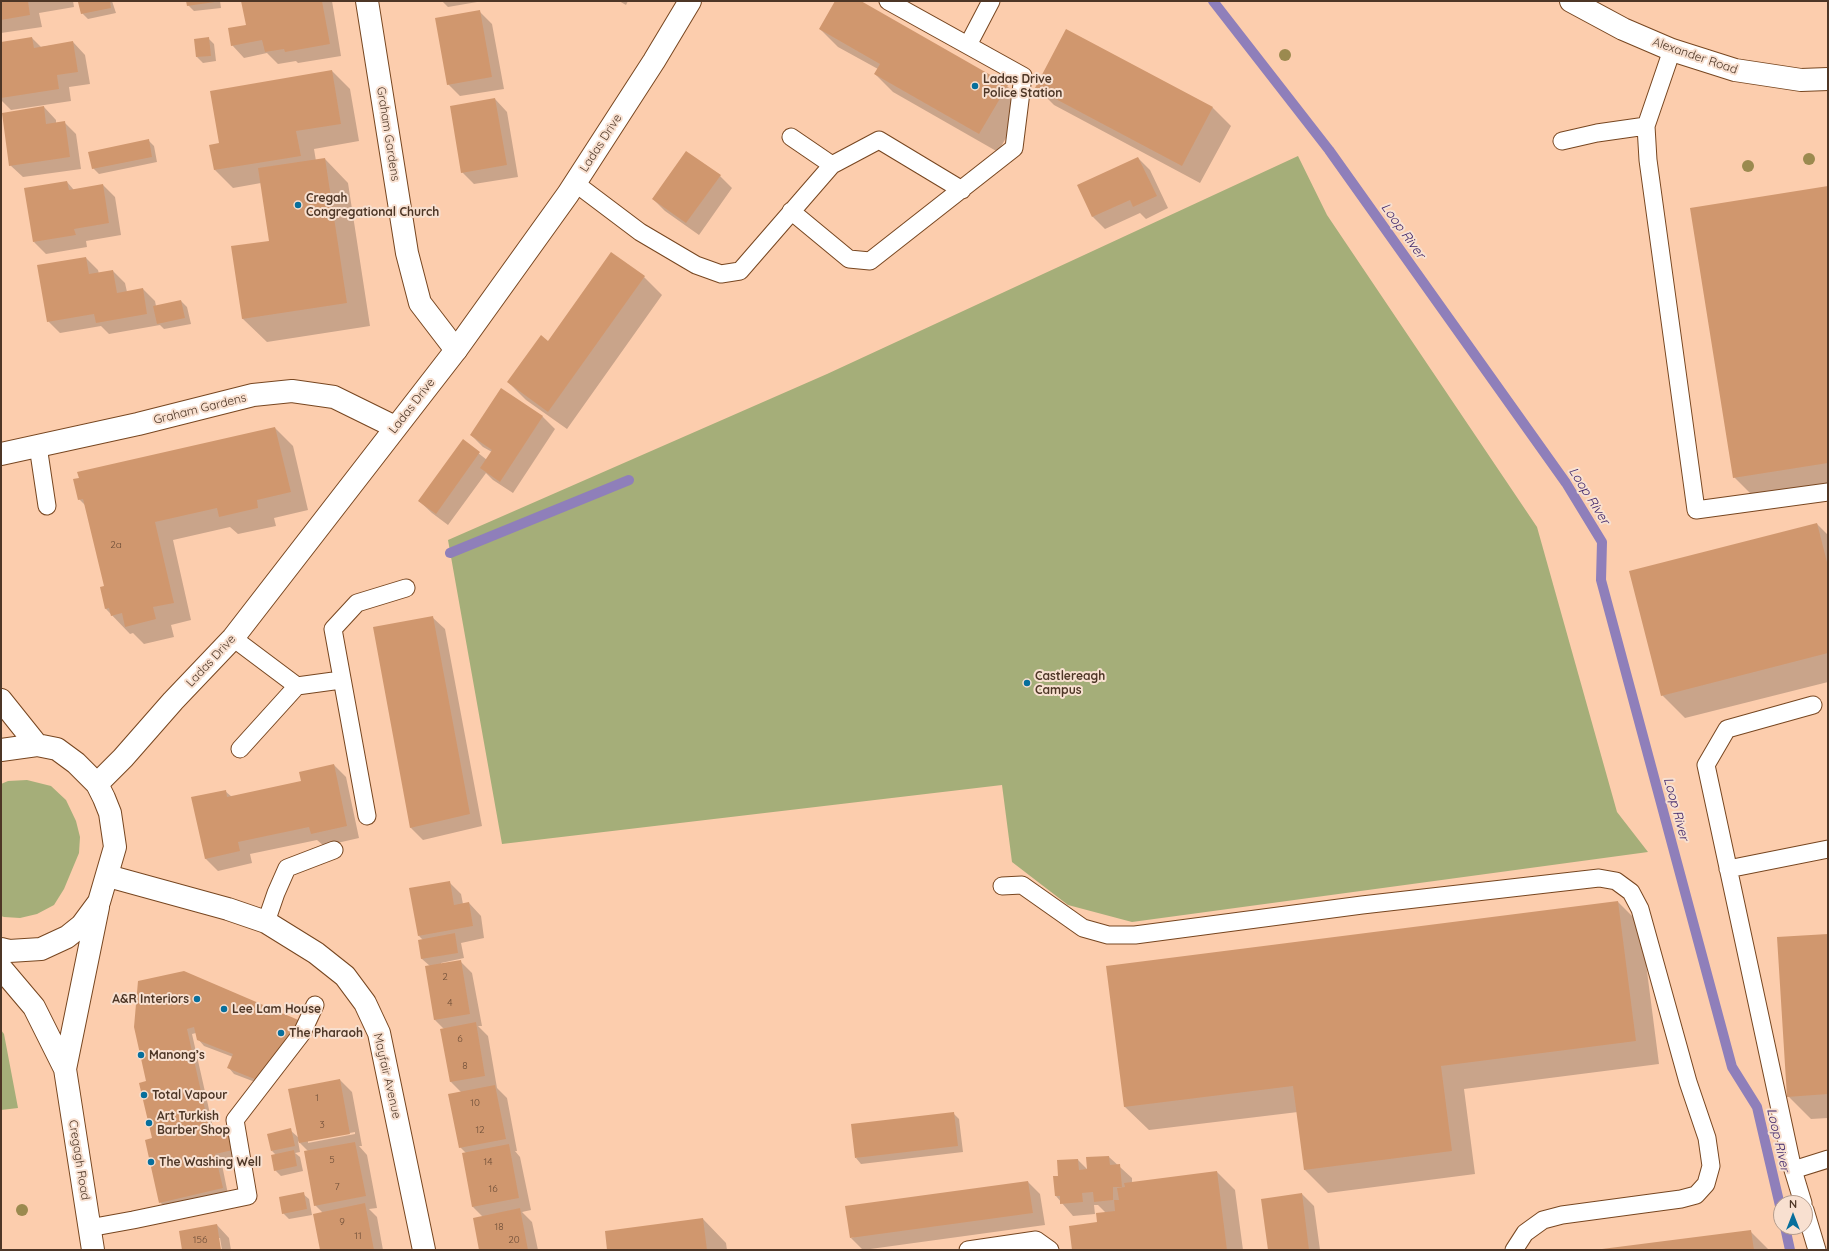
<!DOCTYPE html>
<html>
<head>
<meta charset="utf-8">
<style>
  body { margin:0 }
  #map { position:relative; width:1829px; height:1251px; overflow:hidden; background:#fccdad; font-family:Quicksand,sans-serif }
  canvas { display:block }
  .frame { position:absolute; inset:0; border:2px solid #4d3626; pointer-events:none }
  .north { position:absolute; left:1773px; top:1195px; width:40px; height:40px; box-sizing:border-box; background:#f8e0d0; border:1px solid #b49c8c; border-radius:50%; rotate:0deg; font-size:11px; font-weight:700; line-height:16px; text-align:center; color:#4d3626 }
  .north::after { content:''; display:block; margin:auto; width:14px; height:18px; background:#076f9c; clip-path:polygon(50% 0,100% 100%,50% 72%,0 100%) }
</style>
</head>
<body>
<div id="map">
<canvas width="1829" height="1251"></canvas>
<div class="frame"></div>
<div class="north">N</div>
</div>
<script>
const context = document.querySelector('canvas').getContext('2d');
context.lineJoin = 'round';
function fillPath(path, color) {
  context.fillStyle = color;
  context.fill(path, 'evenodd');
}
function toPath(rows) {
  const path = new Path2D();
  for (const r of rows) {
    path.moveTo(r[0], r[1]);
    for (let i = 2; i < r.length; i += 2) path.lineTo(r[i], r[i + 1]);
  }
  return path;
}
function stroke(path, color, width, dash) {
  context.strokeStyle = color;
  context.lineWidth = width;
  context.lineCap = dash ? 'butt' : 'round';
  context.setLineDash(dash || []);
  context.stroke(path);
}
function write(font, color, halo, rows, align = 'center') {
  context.font = font + ' Quicksand,sans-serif';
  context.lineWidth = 4;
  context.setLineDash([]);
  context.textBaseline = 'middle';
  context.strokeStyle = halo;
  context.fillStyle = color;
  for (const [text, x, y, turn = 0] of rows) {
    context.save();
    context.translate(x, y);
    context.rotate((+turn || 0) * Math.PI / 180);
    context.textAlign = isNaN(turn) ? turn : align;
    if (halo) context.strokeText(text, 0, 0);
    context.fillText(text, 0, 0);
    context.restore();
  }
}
const green = toPath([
  [1298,156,1327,215,1537,527,1617,812,1648,852,1132,922,1068,905,1012,862,1002,785,502,844,448,540,827,374],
  [27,780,51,786,66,800,76,821,80,837,79,853,64,889,54,905,37,914,20,918,4,917,1,916,1,784,8,781],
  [1,1030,4,1034,18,1108,1,1110]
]);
const shadow = toPath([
  [1,1,73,1,74,7,39,13,42,27,1,33],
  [88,1,112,1,116,13,88,19,82,13],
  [187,1,220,1,221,8,194,11,188,5],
  [242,1,332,1,341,56,298,63,296,61,278,64,267,53,244,58,232,45,247,26],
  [442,1,483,1,448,7],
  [619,1,628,1,626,5],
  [836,1,859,1,1007,86,1025,104,998,152,893,92,875,74,878,69,838,47,820,29],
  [480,12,492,24,504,89,460,96,448,84],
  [32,38,41,47,73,42,85,55,90,84,69,87,71,101,11,110,1,100,1,43],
  [208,38,214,44,216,61,203,63,197,57],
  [332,71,350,89,359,141,314,149,316,161,325,159,348,183,370,326,267,342,243,319,233,247,270,242,261,183,233,188,215,170,220,144],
  [1036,87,1213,108,1231,126,1200,183,1054,105],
  [495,99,507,112,518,177,474,184,462,172],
  [44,107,56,120,56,123,64,122,76,134,81,169,23,177,10,165],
  [148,140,154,146,157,162,99,174,93,168],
  [1138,158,1150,170,1168,208,1146,219,1140,213,1105,229,1093,217,1079,186],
  [720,176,732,188,699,235,665,211,653,199],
  [67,182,74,190,103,185,115,197,121,235,86,241,87,247,46,254,34,242],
  [1828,187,1828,483,1752,495,1734,477],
  [86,258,98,270,99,274,113,271,125,283,127,292,143,289,155,301,156,306,181,301,187,307,191,324,164,329,160,325,109,334,101,326,60,333,48,321],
  [644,277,662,295,567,429,526,400,508,382,549,342],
  [501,390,543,417,555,429,513,493,493,480,486,473,448,525,432,513,419,501,463,441,487,460,492,452,483,447,471,435],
  [275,428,293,446,308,510,274,518,276,526,238,534,230,527,173,540,191,620,171,625,174,637,144,644,133,633,130,634,106,609,101,588,105,587,86,506,79,499],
  [1817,524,1828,535,1828,682,1685,718,1662,695],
  [432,617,445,629,482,826,423,840,411,828],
  [334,765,346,777,359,838,324,846,317,840,250,854,252,863,218,871,205,858,225,791,232,797,302,782],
  [449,882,461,894,463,904,469,903,481,916,484,938,461,943,464,958,441,963,441,965,460,961,472,973,482,1026,478,1026,488,1036,497,1088,507,1098,517,1151,515,1151,520,1157,531,1210,522,1212,532,1222,538,1250,481,1250,483,1217,473,1207,463,1154,466,1153,460,1147,461,1092,451,1082,444,1029,435,1020,430,966,422,959,419,941,423,940,419,936],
  [1618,902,1641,925,1659,1064,1464,1089,1475,1174,1328,1193,1305,1170,1298,1112,1149,1130,1125,1107,1107,967],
  [1828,935,1828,1118,1811,1119,1788,1096],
  [184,973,263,1085,234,1074,229,1068,233,1057,204,1046,198,1039,196,1033,192,1034,215,1136,228,1133,234,1139,238,1156,221,1160,228,1194,166,1208,160,1202,147,1082],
  [340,1080,352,1092,362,1146,359,1146,367,1155,377,1208,369,1209,377,1217,383,1250,321,1250,323,1213,315,1205,308,1151,298,1141,300,1152,295,1153,300,1157,303,1171,281,1176,275,1170,276,1155,272,1151,290,1130,299,1138],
  [355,1132,355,1134,308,1143,308,1141],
  [953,1113,959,1119,963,1152,861,1164,856,1158],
  [1109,1157,1132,1178,1132,1183,1217,1172,1235,1190,1243,1250,1073,1250,1106,1213,1098,1205,1094,1205,1095,1214,1073,1216,1056,1196,1059,1177,1078,1160,1089,1171],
  [1028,1182,1040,1194,1045,1225,863,1250,851,1238],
  [303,1194,309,1199,312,1215,289,1219,283,1213],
  [1302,1194,1314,1206,1320,1250,1269,1250],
  [703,1219,726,1243,727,1250,608,1250],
  [217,1225,229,1238,231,1250,222,1250,220,1238,218,1238,220,1250,183,1250],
  [1750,1231,1769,1250,1603,1250]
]);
const stream = toPath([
  [1213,1,1329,150,1566,483,1602,542,1601,580,1732,1067,1757,1107,1781,1210],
  [450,553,629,480],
  [1785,1227,1790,1250]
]);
const building = toPath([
  [1,1,28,1,30,15,1,20],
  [83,1,110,1,111,8,81,14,78,2],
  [186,1,215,1,215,2,187,6],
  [241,1,322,1,330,44,285,52,284,49,265,52,262,40,231,46,228,28,246,25],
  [835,1,861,1,1008,85,979,134,874,74,880,64,819,29],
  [480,10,492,77,447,85,435,18],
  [1066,29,1213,107,1182,166,1035,88],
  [32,37,34,48,73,41,78,72,57,75,59,89,1,98,1,42],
  [209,37,211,56,196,57,194,39],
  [332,70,341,124,296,131,301,156,214,170,209,145,219,143,210,91],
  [495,98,507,165,461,173,450,106],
  [44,106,46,124,65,121,70,157,9,166,2,113],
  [149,139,152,157,92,169,88,152],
  [686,151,721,175,686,223,652,199],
  [1138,157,1157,196,1133,207,1130,200,1092,217,1077,185],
  [325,158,347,303,242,319,231,246,269,241,258,168],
  [67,181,69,190,103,184,109,223,74,229,76,235,33,242,24,188],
  [1828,186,1828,463,1733,478,1690,208],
  [611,252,645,276,548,412,507,382,541,335,548,341],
  [86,257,89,274,113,270,117,293,143,288,147,314,96,323,94,314,47,322,37,265],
  [181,300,185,318,157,324,153,306],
  [501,388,543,416,500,482,480,468,492,450,470,435],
  [275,427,291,492,257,500,258,508,219,517,217,508,155,522,174,603,153,607,156,619,125,627,122,613,111,616,109,608,105,609,100,587,104,586,83,499,78,500,73,479,79,478,77,472],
  [463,439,480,452,436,514,418,501],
  [1817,523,1828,566,1828,653,1661,696,1629,571],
  [433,616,470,814,410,828,373,627],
  [334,764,347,826,311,834,309,827,238,842,240,851,205,859,191,797,226,790,227,797,301,781,299,772],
  [450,881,454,905,469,902,473,926,418,936,409,888],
  [1618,901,1636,1041,1441,1066,1452,1151,1304,1170,1293,1086,1124,1107,1106,966],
  [455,933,458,953,421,959,418,940],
  [1828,934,1828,1094,1787,1097,1777,937],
  [461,960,470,1014,434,1020,425,966],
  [184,971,303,1022,257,1080,227,1068,233,1054,197,1040,194,1027,187,1029,211,1136,228,1132,233,1150,215,1154,223,1188,159,1203,145,1140,152,1138,139,1083,146,1081,134,1027,138,981],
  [476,1022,485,1076,450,1082,440,1029],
  [340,1079,350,1134,299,1143,288,1089],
  [495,1085,506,1139,459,1148,448,1094],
  [954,1112,958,1146,855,1158,851,1124],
  [291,1128,295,1146,271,1151,267,1134],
  [355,1142,366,1196,314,1206,304,1151],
  [509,1144,519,1198,472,1207,462,1153],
  [294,1150,297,1166,274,1171,271,1155],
  [1109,1156,1110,1165,1120,1164,1122,1187,1113,1187,1113,1200,1094,1202,1093,1192,1082,1193,1083,1202,1060,1204,1060,1196,1055,1196,1053,1176,1058,1176,1057,1160,1078,1159,1079,1170,1087,1169,1086,1157],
  [1217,1171,1227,1250,1072,1250,1069,1226,1097,1222,1096,1213,1115,1211,1114,1200,1119,1200,1117,1188,1125,1187,1124,1183],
  [1028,1181,1033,1213,850,1238,845,1206],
  [304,1192,307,1209,282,1214,279,1197],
  [1302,1193,1309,1250,1268,1250,1261,1199],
  [365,1203,374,1250,320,1250,313,1214],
  [520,1208,528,1250,479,1250,473,1218],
  [703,1218,707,1250,607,1250,605,1231],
  [217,1224,221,1250,182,1250,179,1231],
  [1751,1230,1754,1250,1602,1250,1602,1249]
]);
const lane = toPath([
  [968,45,991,1],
  [1672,50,1646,126,1648,160,1696,510,1828,492],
  [791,137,832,165],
  [1562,141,1597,133,1646,126],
  [575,183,640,232,696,265,721,274,740,271,832,165,879,140,962,190],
  [791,211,849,259,870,261,1014,148,1023,76,888,1],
  [38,446,47,506],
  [233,638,297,686,341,680],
  [240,749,297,686],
  [367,816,333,629,357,603,406,588],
  [1728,869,1828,849],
  [1002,886,1022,885,1083,928,1108,935,1135,935,1362,905,1599,878,1616,881,1631,892,1640,909,1688,1082,1707,1138,1711,1166,1706,1184,1696,1195,1681,1199,1562,1215,1543,1220,1525,1233,1514,1250],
  [266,922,276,893,287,868,334,850],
  [1793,1170,1828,1159],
  [1803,1203,1793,1170,1706,765,1727,729,1813,705],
  [1805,1210,1817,1250],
  [89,1228,133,1220,248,1196,235,1120,302,1033,315,1005],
  [968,1250,1036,1240,1050,1250]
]);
const street = toPath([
  [367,1,407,253,420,303,456,350],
  [1571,1,1623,29,1672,50,1735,70,1801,80,1828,79],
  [1,454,138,424,253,395,292,391,334,397,395,427],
  [108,876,228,909,266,922,316,953,345,976,365,1003,379,1033,424,1250]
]);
const secondary = toPath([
  [1,700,37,745],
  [1,750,37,745,57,749,76,763,97,784,104,798,110,813,115,847,99,902,82,925,67,937,41,949,9,951,1,949],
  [97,784,123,758,173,701,233,638,456,350,568,194,654,61,690,1],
  [1,968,34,1007,65,1069,93,1250],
  [65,1069,98,907]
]);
const trees = [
  [1285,55],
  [1809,159],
  [1748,166],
  [22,1210]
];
const markers = [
  [975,86,4,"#076f9c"],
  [298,205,4,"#076f9c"],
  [1027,683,4,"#076f9c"],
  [197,999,4,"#076f9c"],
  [224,1009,4,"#076f9c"],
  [281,1033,4,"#076f9c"],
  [141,1055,4,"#076f9c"],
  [144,1095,4,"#076f9c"],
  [149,1123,4,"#076f9c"],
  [151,1162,4,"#076f9c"]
];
const numberNames = [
  ["2a",116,545],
  ["2",445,977],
  ["4",450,1003],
  ["6",460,1039],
  ["8",465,1066],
  ["1",317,1098],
  ["10",475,1103],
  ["3",322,1125],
  ["12",480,1130],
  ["5",332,1160],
  ["14",488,1162],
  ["7",337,1187],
  ["16",493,1189],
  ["9",342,1222],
  ["18",499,1227],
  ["11",358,1236],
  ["156",200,1240],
  ["20",514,1240]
];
const streetNames = [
  ["Alexander Road",1695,56,19],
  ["Graham Gardens",388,134,81],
  ["Ladas Drive",601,143,-57],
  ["Ladas Drive",412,406,-52],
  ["Graham Gardens",200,409,-14],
  ["Ladas Drive",211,661,-47],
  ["Mayfair Avenue",387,1076,77],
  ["Cregagh Road",79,1160,81]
];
const poiNames = [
  ["Ladas Drive",983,79],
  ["Police Station",983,93],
  ["Cregah",306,198],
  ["Congregational Church",306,212],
  ["Castlereagh",1035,676],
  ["Campus",1035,690],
  ["A&R Interiors",189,999,"right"],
  ["Lee Lam House",232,1009],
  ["The Pharaoh",289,1033],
  ["Manong’s",149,1055],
  ["Total Vapour",152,1095],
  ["Art Turkish",157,1116],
  ["Barber Shop",157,1130],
  ["The Washing Well",159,1162]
];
const waterNames = [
  ["Loop River",1403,231,54],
  ["Loop River",1589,496,58],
  ["Loop River",1676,809,75],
  ["Loop River",1778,1140,77]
];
fillPath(green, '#a5ae79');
fillPath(shadow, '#0003');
stroke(stream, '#8f7fba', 10);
fillPath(building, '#d0976e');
stroke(lane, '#774620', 19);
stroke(street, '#774620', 24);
stroke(secondary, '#774620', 24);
stroke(lane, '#fff', 17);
stroke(street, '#fff', 22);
stroke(secondary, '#fff', 22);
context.fillStyle = '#9b8a4f';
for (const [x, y] of trees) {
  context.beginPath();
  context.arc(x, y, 6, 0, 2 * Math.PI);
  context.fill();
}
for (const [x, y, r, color] of markers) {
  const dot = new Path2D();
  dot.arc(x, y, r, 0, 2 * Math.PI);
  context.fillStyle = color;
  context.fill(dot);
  stroke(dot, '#f8e0d0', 1.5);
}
write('10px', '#6e4e38', null, numberNames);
write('12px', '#4d3626', '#f8e0d0', streetNames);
write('bold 12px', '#4d3626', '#f8e0d0', poiNames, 'left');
write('italic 13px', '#3c236a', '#f8e0d0', waterNames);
</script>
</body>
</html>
